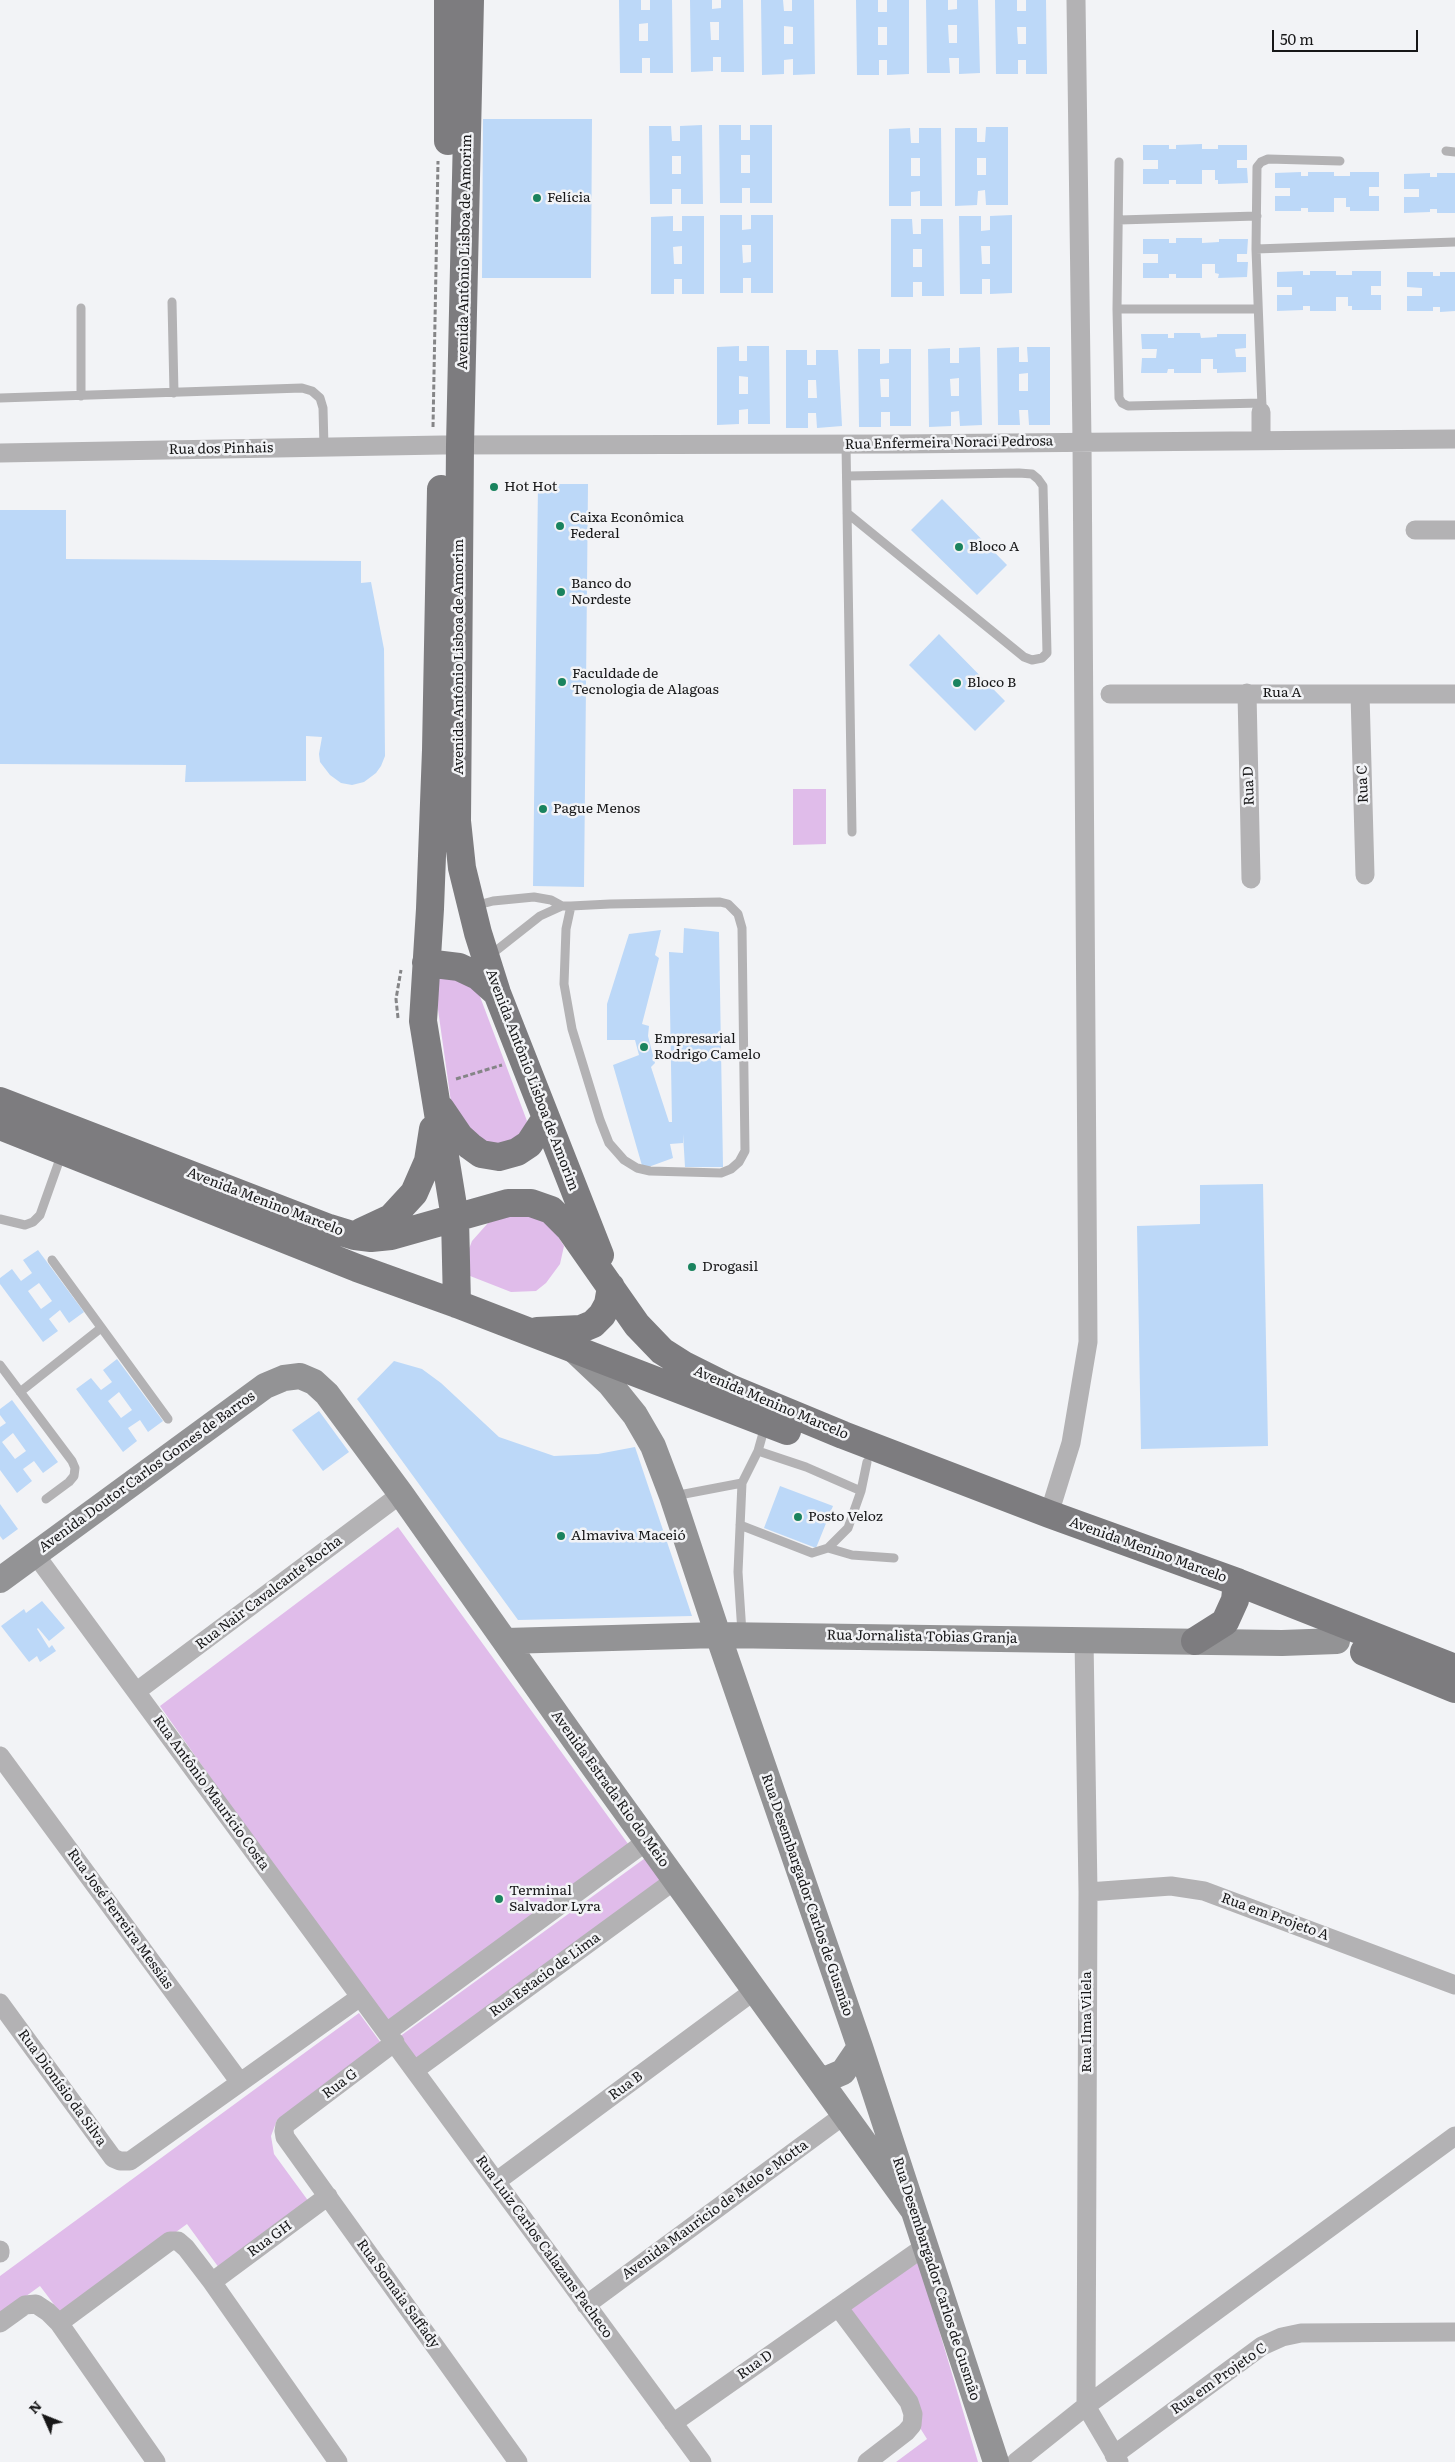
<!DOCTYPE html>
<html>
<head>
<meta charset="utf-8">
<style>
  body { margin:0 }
  #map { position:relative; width:1455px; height:2462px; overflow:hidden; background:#f2f3f6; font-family:Literata,serif }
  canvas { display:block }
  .north { position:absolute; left:20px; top:2392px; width:50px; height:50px; -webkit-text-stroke:4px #f2f3f6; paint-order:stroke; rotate:314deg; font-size:14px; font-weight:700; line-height:20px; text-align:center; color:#171718 }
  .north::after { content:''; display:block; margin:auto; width:18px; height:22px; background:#171718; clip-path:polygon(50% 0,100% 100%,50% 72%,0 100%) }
  .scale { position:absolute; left:1272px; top:30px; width:146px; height:22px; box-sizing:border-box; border:2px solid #171718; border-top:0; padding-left:6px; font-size:15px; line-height:18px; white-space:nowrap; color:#171718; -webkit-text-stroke:4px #f2f3f6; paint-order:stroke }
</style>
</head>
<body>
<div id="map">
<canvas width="1455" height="2462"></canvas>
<div class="north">N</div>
<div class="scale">50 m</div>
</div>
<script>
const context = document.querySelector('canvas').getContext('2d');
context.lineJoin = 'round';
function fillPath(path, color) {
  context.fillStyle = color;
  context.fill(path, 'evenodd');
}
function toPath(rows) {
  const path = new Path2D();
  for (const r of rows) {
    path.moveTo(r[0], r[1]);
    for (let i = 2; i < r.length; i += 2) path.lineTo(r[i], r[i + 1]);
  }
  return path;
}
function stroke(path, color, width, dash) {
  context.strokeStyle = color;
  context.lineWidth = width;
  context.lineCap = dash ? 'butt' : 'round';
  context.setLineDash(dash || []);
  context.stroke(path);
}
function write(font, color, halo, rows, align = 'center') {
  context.font = font + ' Literata,serif';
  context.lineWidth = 5;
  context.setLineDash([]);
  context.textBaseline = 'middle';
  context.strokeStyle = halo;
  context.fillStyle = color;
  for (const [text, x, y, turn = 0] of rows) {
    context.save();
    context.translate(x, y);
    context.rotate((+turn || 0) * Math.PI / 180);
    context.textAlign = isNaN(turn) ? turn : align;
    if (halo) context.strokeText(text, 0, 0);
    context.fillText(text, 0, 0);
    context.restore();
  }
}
const green = toPath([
  [793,789,826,789,826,844,793,845],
  [446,974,476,986,527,1121,519,1145,490,1150,452,1109,434,981],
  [513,1214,538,1218,554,1230,564,1246,560,1264,546,1283,536,1291,511,1292,465,1274,466,1257,472,1241,488,1223],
  [398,1527,631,1848,385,2025,160,1706],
  [648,1856,665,1878,415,2060,399,2037],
  [359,2013,381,2043,277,2120,271,2136,274,2154,312,2206,222,2272,187,2224,62,2315,40,2286,0,2315,0,2276],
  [919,2262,978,2462,896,2462,927,2439,885,2372,849,2306]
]);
const building = toPath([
  [619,0,641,0,641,10,650,10,650,0,672,0,673,73,650,73,650,58,642,58,642,73,620,73],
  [648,23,648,41,639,41,639,24],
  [690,0,712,0,712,9,721,8,721,0,743,0,744,72,721,72,721,57,713,57,713,71,691,72],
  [710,22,719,22,719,40,711,40],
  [761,0,783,0,784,11,792,11,792,0,814,0,815,74,793,75,793,59,784,60,784,74,762,75],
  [784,26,793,27,793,44,784,44],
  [856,0,878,0,878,12,887,12,887,0,909,0,909,74,887,75,887,60,879,60,879,75,857,75],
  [878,27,887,27,887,45,878,45],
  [926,0,948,0,948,10,957,9,957,0,978,0,980,73,959,74,959,58,949,58,950,73,927,73],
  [948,25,957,25,957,43,949,43],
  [995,0,1017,0,1017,11,1026,11,1026,0,1046,0,1047,74,1026,74,1026,60,1018,60,1018,74,996,74],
  [1017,27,1026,27,1026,44,1018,44],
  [483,119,592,119,591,278,482,278],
  [702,125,703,204,681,204,681,189,672,189,672,204,650,204,649,126,671,126,672,141,680,141,680,126],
  [672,156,681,156,681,174,672,174],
  [719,125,741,125,741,140,750,140,750,125,772,125,772,203,750,203,750,188,742,188,742,203,720,203],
  [741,155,750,155,750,173,741,173],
  [986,127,1008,127,1008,205,986,205,985,190,978,191,977,205,955,206,955,128,977,128,977,142,985,142],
  [977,158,986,158,986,175,977,175],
  [910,128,911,143,919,143,919,128,941,128,942,206,920,206,920,191,911,192,911,206,889,206,889,129],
  [911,158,920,158,920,176,911,176],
  [1202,144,1202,149,1218,149,1218,145,1247,145,1247,160,1237,160,1237,168,1247,168,1248,183,1218,184,1218,180,1215,180,1215,170,1202,170,1202,184,1176,184,1176,180,1169,180,1169,184,1143,184,1143,169,1158,169,1158,160,1143,160,1143,145,1169,145,1169,149,1176,149,1176,145],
  [1301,172,1301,176,1308,176,1308,172,1334,172,1334,176,1350,176,1350,172,1379,172,1379,187,1369,187,1369,196,1379,196,1379,211,1350,211,1350,207,1346,207,1346,198,1334,198,1334,212,1308,212,1308,208,1301,208,1301,211,1275,211,1275,196,1290,196,1290,188,1275,188,1275,173],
  [1430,173,1430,177,1437,177,1437,173,1455,173,1455,213,1437,213,1437,209,1430,209,1430,212,1404,213,1404,197,1419,197,1419,189,1404,189,1404,174],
  [720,215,742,215,742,230,751,229,751,215,773,215,773,293,751,293,751,278,743,278,743,293,720,293],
  [742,245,751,245,751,262,743,263],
  [1012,215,1012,293,990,294,990,279,982,279,982,294,960,294,959,216,981,216,981,231,990,230,990,216],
  [981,246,990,246,990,264,982,264],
  [673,216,673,231,682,231,682,216,704,216,704,294,682,294,682,279,674,279,674,294,651,294,651,217],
  [682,246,682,264,674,264,673,247],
  [891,219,912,219,913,234,921,234,921,219,943,219,944,296,922,296,922,282,913,282,913,297,891,297],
  [913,249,922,249,922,267,913,267],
  [1176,238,1202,238,1202,243,1219,242,1219,239,1248,239,1247,254,1237,254,1237,262,1248,262,1247,277,1218,278,1219,274,1215,273,1215,264,1202,264,1202,278,1176,278,1176,274,1169,274,1169,278,1143,278,1143,263,1158,263,1158,254,1143,254,1143,239,1169,239,1169,243,1176,243],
  [1303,271,1303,275,1310,275,1310,271,1336,271,1336,275,1352,275,1352,271,1381,271,1381,286,1371,286,1371,295,1381,295,1381,310,1352,310,1352,306,1348,306,1348,297,1336,297,1336,311,1310,311,1310,306,1303,306,1303,310,1277,311,1277,295,1292,295,1292,287,1277,287,1277,272],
  [1407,272,1433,272,1433,276,1440,276,1440,272,1455,272,1455,311,1440,312,1440,307,1433,307,1433,311,1407,311,1407,296,1422,296,1422,288,1407,287],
  [1174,333,1200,333,1201,338,1217,337,1217,334,1246,334,1246,348,1235,349,1236,357,1246,357,1246,372,1217,373,1217,369,1213,369,1213,359,1201,359,1201,373,1174,373,1174,369,1168,369,1167,373,1141,373,1142,358,1156,358,1157,349,1142,349,1141,334,1168,334,1168,338,1174,338],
  [739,346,739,361,747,361,747,346,769,346,770,424,748,424,748,409,739,410,739,424,717,425,717,347],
  [739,376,748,377,748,394,739,394],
  [980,347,982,425,960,426,959,411,951,412,951,426,929,427,928,349,950,348,950,363,959,363,959,348],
  [959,378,959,396,951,396,950,379],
  [1019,347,1019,362,1028,362,1027,347,1050,347,1050,425,1029,425,1028,410,1019,410,1020,425,998,425,997,348],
  [1028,373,1028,391,1019,391,1019,374],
  [858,349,880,349,880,364,889,363,889,349,911,349,911,426,890,426,890,412,881,412,881,427,859,427],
  [880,379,889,379,889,397,881,397],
  [786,350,807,350,807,365,816,365,816,350,838,350,842,426,817,428,816,413,808,413,808,428,786,428],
  [808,380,816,380,817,398,808,398],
  [538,484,588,484,584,887,533,886],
  [942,499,1007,565,977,595,911,530],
  [0,510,66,510,66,559,361,561,361,583,371,582,384,649,385,756,381,766,376,773,364,782,352,785,341,783,330,775,320,762,319,754,322,737,306,736,306,781,185,782,186,765,0,764],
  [939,634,1005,701,975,731,909,665],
  [684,928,719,932,723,1167,685,1167,683,1134,683,1143,670,1144,673,1158,643,1169,613,1065,639,1055,635,1040,607,1040,607,1004,629,934,661,930,655,955,659,958,642,1024,649,1026,648,1036,655,1063,651,1067,669,1122,672,1122,669,952,683,953],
  [1263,1184,1268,1446,1141,1449,1137,1226,1200,1224,1200,1185],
  [38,1250,84,1312,69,1323,60,1310,49,1319,58,1331,43,1342,0,1284,0,1278,12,1269,21,1281,32,1273,23,1260],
  [39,1283,52,1301,41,1309,28,1291],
  [117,1359,163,1421,148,1432,140,1420,128,1428,137,1441,123,1452,76,1389,91,1378,101,1390,112,1382,103,1370],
  [119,1392,132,1410,121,1418,108,1401],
  [394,1361,422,1369,441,1383,499,1437,554,1456,598,1454,635,1447,692,1616,518,1620,357,1399],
  [12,1400,58,1462,43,1473,34,1461,23,1469,32,1481,17,1493,0,1470,0,1427,6,1423,0,1415,0,1409],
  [13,1433,26,1451,15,1459,2,1442],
  [319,1411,349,1452,323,1471,292,1430],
  [780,1486,833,1506,816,1548,764,1528],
  [0,1504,18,1529,3,1540,0,1536],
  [42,1601,65,1628,49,1641,38,1628,37,1629,49,1648,52,1645,56,1651,40,1662,37,1656,29,1662,1,1626,24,1609,26,1613]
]);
const path = toPath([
  [433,427,438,161],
  [398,1018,396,999,401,970],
  [456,1079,502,1065]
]);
const lane = toPath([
  [1446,151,1455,152],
  [1119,162,1117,309,1119,398,1122,403,1128,406,1262,403],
  [1119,220,1257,216],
  [1256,249,1455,242],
  [172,302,174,393],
  [81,308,81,396],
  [1117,309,1258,309],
  [0,398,302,388,312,391,320,398,323,408,324,447],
  [1262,407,1256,249,1257,167,1261,162,1268,159,1340,161],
  [846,444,852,832],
  [847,476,1019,473,1032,474,1038,479,1043,486,1047,653,1042,658,1032,660,1024,657,847,513],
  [474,906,493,901,534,897,551,900,562,906,540,916,488,957],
  [562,906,571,906,610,904,720,902,728,904,738,914,742,928,745,1151,739,1162,731,1169,721,1173,650,1171,637,1168,624,1160,609,1143,600,1120,572,1029,564,984,566,929,571,906],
  [0,1219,25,1225,33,1222,40,1215,62,1153],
  [52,1260,168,1419],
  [0,1365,72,1461,75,1468,74,1476,69,1482,46,1499],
  [20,1392,101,1328],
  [758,1451,806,1467,861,1491],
  [674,1496,742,1483],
  [740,1525,812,1553,828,1548,848,1528,861,1491,867,1462],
  [828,1548,852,1555,894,1558],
  [742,1633,738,1572,742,1483,758,1451,765,1426]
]);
const street = toPath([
  [1261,440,1261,412],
  [0,453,442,445,896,444,1455,439],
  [1415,530,1455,530],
  [1247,693,1251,879],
  [1110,694,1455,694],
  [1360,694,1365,875],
  [1049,1514,1071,1443,1088,1342,1082,441,1076,0],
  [35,1554,702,2462],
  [1084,1639,1088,1892,1086,2406,1119,2462],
  [137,1691,401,1494],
  [0,1756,239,2081],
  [1088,1892,1171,1886,1204,1891,1455,1985],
  [0,2003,113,2158,120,2161,130,2161,360,1997],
  [387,2032,647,1841],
  [395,2042,285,2125,284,2131,285,2137,518,2462],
  [415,2070,675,1880],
  [497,2181,755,1990],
  [0,2250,0,2253],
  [212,2282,328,2196],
  [586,2305,844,2115],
  [838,2307,909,2402,913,2414,912,2425,906,2432,867,2462],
  [0,2323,25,2305,36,2304,48,2312,59,2323,156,2462],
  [59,2323,170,2241,178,2241,186,2248,212,2282,338,2462],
  [673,2423,924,2247],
  [1114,2455,1262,2346,1282,2337,1301,2333,1455,2332],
  [1016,2462,1086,2406,1455,2136]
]);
const secondary = toPath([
  [575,1351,610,1384,635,1415,653,1446,672,1496,718,1635,860,2047,996,2462],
  [0,1580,265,1386,284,1378,300,1376,314,1382,327,1394,401,1494,593,1766,913,2210],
  [506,1641,718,1635,1282,1643,1337,1641],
  [819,2079,829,2078,843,2072,860,2047]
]);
const primary = toPath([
  [448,0,448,141],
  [470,0,460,445,457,821,462,868,478,933,497,993,600,1255],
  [441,489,436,750,430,909,423,1021,455,1218,457,1304],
  [426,963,459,967,478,976,497,993],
  [0,1101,329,1228,355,1236,371,1238,391,1236,508,1203,531,1203,551,1210,569,1228,637,1325,662,1351,684,1365,732,1389,843,1435,1049,1514,1237,1582,1455,1668],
  [441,1109,460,1137,470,1146,481,1154,499,1157,517,1152,529,1144,546,1118],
  [0,1126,357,1268,457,1304,787,1431],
  [361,1232,391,1218,414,1193,428,1161,433,1129],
  [537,1331,581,1329,593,1324,602,1315,608,1304,611,1287],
  [1195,1641,1225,1622,1235,1600,1237,1582],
  [1364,1652,1455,1689]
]);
const markers = [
  [537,198,5,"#1a835e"],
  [494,487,5,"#1a835e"],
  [560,526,5,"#1a835e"],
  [959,547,5,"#1a835e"],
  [561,592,5,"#1a835e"],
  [562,682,5,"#1a835e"],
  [957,683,5,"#1a835e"],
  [543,809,5,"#1a835e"],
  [644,1047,5,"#1a835e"],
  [692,1267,5,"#1a835e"],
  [798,1517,5,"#1a835e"],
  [561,1536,5,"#1a835e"],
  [499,1899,5,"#1a835e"]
];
const poiNames = [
  ["Felícia",547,198],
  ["Hot Hot",504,487],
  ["Caixa Econômica",570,518],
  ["Federal",570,534],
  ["Bloco A",969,547],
  ["Banco do",571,584],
  ["Nordeste",571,600],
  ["Faculdade de",572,674],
  ["Tecnologia de Alagoas",572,690],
  ["Bloco B",967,683],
  ["Pague Menos",553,809],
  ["Empresarial",654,1039],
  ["Rodrigo Camelo",654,1055],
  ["Drogasil",702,1267],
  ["Posto Veloz",808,1517],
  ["Almaviva Maceió",571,1536],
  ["Terminal",509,1891],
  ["Salvador Lyra",509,1907]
];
const streetNames = [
  ["Avenida Antônio Lisboa de Amorim",465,252,-89],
  ["Rua Enfermeira Noraci Pedrosa",949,443,-1],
  ["Rua dos Pinhais",221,449,-1],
  ["Avenida Antônio Lisboa de Amorim",459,657,-90],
  ["Rua A",1282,693],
  ["Rua C",1363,784,-92],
  ["Rua D",1249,786,-92],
  ["Avenida Antônio Lisboa de Amorim",532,1080,69],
  ["Avenida Menino Marcelo",265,1202,21],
  ["Avenida Menino Marcelo",771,1403,23],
  ["Avenida Doutor Carlos Gomes de Barros",147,1472,-36],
  ["Avenida Menino Marcelo",1148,1550,20],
  ["Rua Nair Cavalcante Rocha",269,1593,-37],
  ["Rua Jornalista Tobias Granja",922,1637,1],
  ["Avenida Estrada Rio do Meio",610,1789,54],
  ["Rua Antônio Maurício Costa",211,1793,54],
  ["Rua Desembargador Carlos de Gusmão",807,1895,71],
  ["Rua em Projeto A",1275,1917,20],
  ["Rua José Ferreira Messias",120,1919,54],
  ["Rua Estacio de Lima",545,1975,-36],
  ["Rua Ilma Vilela",1087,2022,-90],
  ["Rua G",340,2084,-37],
  ["Rua B",626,2086,-36],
  ["Rua Dionísio da Silva",62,2088,54],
  ["Avenida Mauricio de Melo e Motta",715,2210,-36],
  ["Rua GH",270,2239,-36],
  ["Rua Luiz Carlos Calazans Pacheco",544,2247,54],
  ["Rua Desembargador Carlos de Gusmão",936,2279,72],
  ["Rua Somaia Saffady",398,2294,54],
  ["Rua D",755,2365,-35],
  ["Rua em Projeto C",1219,2379,-35]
];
fillPath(green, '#e0bcea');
fillPath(building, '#bcd8f8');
stroke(path, '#858587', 3, [5, 2.5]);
stroke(lane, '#b3b2b4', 9);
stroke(street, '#b3b2b4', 19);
stroke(secondary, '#939395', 26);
stroke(primary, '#7d7c7f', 28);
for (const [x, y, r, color] of markers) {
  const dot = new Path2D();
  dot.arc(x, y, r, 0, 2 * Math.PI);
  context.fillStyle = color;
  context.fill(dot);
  stroke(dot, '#f2f3f6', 2);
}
write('14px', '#171718', '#f2f3f6', poiNames, 'left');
write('14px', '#171718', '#f2f3f6', streetNames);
</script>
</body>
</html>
